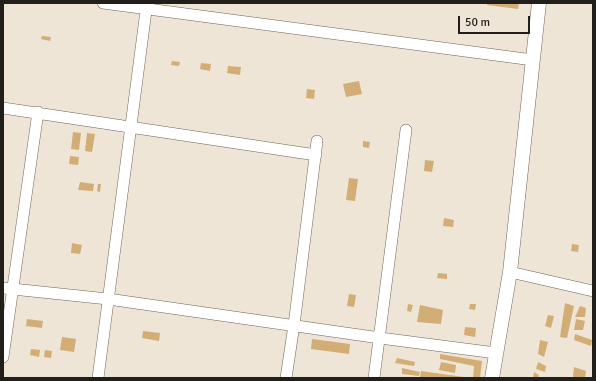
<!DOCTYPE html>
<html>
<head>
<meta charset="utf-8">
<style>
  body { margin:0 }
  #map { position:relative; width:596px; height:381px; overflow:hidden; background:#efe5d6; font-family:Signika,sans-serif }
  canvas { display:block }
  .frame { position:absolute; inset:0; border:4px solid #221f1a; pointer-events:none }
  .scale { position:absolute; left:458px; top:16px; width:72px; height:18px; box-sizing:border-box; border:2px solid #221f1a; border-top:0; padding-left:5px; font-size:12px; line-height:14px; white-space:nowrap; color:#221f1a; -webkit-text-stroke:3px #efe5d6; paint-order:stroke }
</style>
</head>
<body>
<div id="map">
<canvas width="596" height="381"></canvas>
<div class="frame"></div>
<div class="scale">50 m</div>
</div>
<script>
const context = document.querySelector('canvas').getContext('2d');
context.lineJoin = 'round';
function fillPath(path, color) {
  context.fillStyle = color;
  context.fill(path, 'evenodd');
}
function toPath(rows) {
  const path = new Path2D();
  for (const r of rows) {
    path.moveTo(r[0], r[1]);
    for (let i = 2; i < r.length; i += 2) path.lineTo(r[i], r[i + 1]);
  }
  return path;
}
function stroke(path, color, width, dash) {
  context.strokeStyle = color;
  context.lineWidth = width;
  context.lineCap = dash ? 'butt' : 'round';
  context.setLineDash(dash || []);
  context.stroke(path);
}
const building = toPath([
  [487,3,519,3,518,9,487,5],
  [42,36,51,37,50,41,41,39],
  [172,61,180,62,179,66,171,65],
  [201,63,211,64,210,71,200,69],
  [228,66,241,67,240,75,227,73],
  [359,81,362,94,346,97,343,84],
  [307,89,315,90,314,99,306,98],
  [73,132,81,133,79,150,71,149],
  [87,133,95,134,92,152,85,151],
  [363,141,370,142,369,148,363,147],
  [70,156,79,157,78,165,69,164],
  [425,160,434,161,432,172,424,171],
  [349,178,358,179,355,201,346,200],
  [80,182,94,184,93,191,78,190],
  [98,184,101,184,100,192,97,191],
  [444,218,454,220,453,227,443,226],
  [72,243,82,245,80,254,71,253],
  [572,244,579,245,578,252,571,251],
  [438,273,447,274,447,279,437,278],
  [349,294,356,295,354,307,347,306],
  [565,303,574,306,567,338,560,337],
  [408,304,413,305,411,312,407,311],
  [470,304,476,304,475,310,469,309],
  [420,305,443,310,441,324,417,322],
  [580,306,586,308,585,317,575,317],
  [548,315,554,316,551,328,545,326],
  [27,319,43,321,42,328,26,326],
  [576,319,585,321,583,330,574,330],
  [465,327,476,328,475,337,464,335],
  [143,331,160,333,159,341,142,338],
  [575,334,592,340,591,346,574,340],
  [62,337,76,339,74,352,60,350],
  [312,339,350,344,349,354,311,349],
  [540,340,548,342,544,357,538,354],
  [31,349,40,350,39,357,30,355],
  [45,350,52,351,51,358,44,357],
  [440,354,482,361,480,378,473,378,474,366,440,359],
  [397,358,415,362,414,366,395,363],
  [441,362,456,365,455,373,439,370],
  [538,362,546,366,545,372,536,369],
  [574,367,586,371,585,378,573,377],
  [402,368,420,372,419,376,402,374],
  [421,371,464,377,464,378,420,377],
  [534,372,539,375,538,378,533,378]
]);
const minor = toPath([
  [103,3,533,60],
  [3,108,316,155],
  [510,272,593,291],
  [3,288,108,299,380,338,496,353],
  [3,357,38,112],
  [98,378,147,3],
  [286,378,294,325,317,141],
  [374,378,406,130]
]);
const major = toPath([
  [492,378,510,272,539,3]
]);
fillPath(building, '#d2ae76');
stroke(minor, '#6d6558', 12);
stroke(major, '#6d6558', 15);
stroke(minor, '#fff', 11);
stroke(major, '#fff', 14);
</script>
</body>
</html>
